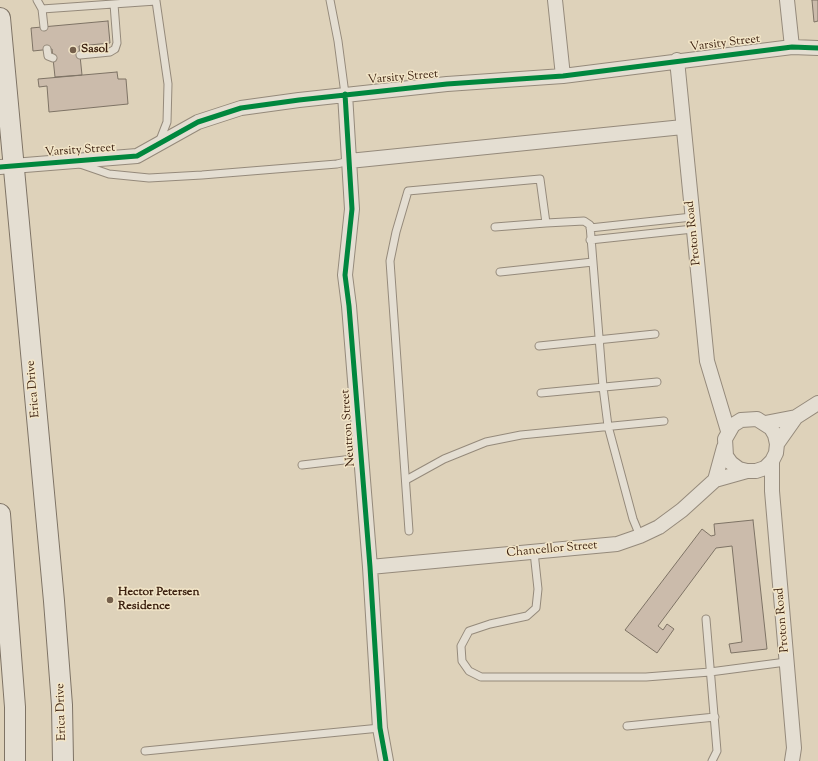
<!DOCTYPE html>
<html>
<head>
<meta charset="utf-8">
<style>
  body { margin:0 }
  canvas { display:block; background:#ded2ba }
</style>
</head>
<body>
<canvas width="818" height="761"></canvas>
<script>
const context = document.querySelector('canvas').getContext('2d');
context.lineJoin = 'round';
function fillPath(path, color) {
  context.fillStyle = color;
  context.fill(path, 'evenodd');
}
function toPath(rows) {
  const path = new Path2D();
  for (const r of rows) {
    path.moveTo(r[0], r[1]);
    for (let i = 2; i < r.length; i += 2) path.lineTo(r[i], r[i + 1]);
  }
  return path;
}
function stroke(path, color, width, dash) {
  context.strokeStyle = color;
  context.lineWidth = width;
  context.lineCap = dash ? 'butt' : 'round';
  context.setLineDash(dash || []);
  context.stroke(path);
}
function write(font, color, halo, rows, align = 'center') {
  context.font = font + ' "Sorts Mill Goudy",serif';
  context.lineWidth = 3;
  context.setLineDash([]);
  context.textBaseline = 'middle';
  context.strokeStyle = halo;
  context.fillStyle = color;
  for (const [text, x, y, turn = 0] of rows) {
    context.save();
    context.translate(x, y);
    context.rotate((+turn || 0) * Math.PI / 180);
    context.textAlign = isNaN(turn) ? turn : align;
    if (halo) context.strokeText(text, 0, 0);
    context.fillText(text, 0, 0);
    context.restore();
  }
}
const building = toPath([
  [812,0,818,0,818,21,814,22,812,0],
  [108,21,110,43,79,46,82,75,55,77,52,49,33,51,31,28,108,21],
  [117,72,118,79,126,79,128,104,49,112,47,86,39,87,38,79,117,72],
  [753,520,767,649,731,653,729,644,742,642,732,546,716,548,658,626,663,630,667,624,674,629,657,653,625,630,702,529,711,536,715,535,714,524,753,520]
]);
const service = toPath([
  [37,0,42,9,156,1,168,84,167,122,160,140],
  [330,0,338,41,345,94],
  [42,9,44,27],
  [47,49,48,56,53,58],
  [80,55,110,52,115,49,117,43,114,4],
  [80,164,109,174,149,178,202,175,337,164,349,161],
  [495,227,546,223],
  [590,228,692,217],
  [590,240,693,229],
  [500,272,593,262],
  [539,346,655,334],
  [541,393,657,382],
  [302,465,361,458],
  [406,480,444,459,486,442,521,435,664,421],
  [409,531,390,261,396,232,408,191,540,179,546,223,584,221,590,225,603,387,608,426,633,519,640,536],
  [534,552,538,589,536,608,527,616,490,624,469,631,461,646,462,661,469,671,481,677,646,677,710,672,786,662],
  [706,619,717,751,712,761],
  [627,726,715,717],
  [145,751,380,728]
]);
const minor = toPath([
  [555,0,563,76],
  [787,0,792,47],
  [677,60,707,361,728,431],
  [345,94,352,209,345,275,349,306,370,567,380,728,386,761],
  [349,161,683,127],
  [0,167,137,156,198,122,241,108,299,100,447,84,563,76,792,47,818,48],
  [765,423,796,417],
  [777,444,796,417,818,403],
  [772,461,772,491,794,748,792,761],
  [715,480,724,447],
  [370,567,617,544,640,536,659,527,682,510,715,480,747,471,756,471,765,468,772,461,776,453,777,444,775,435,771,428,757,419,741,420,733,425,725,439,726,456,731,463,739,469,747,471]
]);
const secondary = toPath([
  [0,18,54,601,62,705,63,761],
  [0,514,15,707,15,761]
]);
const cycleway = toPath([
  [345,94,352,209,345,275,349,306,370,567,380,728,386,761],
  [0,167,137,156,198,122,241,108,299,100,447,84,563,76,792,47,818,48]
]);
const markers = [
  [73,50,4,"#75604c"],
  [110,600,4,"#75604c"]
];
const streetNames = [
  ["Varsity Street",725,44,-7],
  ["Varsity Street",403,78,-5],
  ["Varsity Street",80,151,-4],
  ["Proton Road",694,233,-96],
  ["Erica Drive",34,389,-95],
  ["Neutron Street",349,428,-94],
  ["Chancellor Street",552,550,-5],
  ["Proton Road",783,620,-95],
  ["Erica Drive",62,712,-92]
];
const poiNames = [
  ["Sasol",81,50],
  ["Hector Petersen",118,593],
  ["Residence",118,607]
];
fillPath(building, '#cbbbab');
stroke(building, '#7e7365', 1);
stroke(service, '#958a7b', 9);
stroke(minor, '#958a7b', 16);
stroke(secondary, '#7e7365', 22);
stroke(service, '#e4ded2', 7);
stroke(minor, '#e4ded2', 14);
stroke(secondary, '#e4ded2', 20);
stroke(cycleway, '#00873e', 5);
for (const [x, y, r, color] of markers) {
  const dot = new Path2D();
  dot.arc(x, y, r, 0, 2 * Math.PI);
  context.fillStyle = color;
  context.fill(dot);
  stroke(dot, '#f3e6c8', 1.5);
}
write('12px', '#3d2211', '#f3e6c8', streetNames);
write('bold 12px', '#3d2211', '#f3e6c8', poiNames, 'left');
</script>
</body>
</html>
